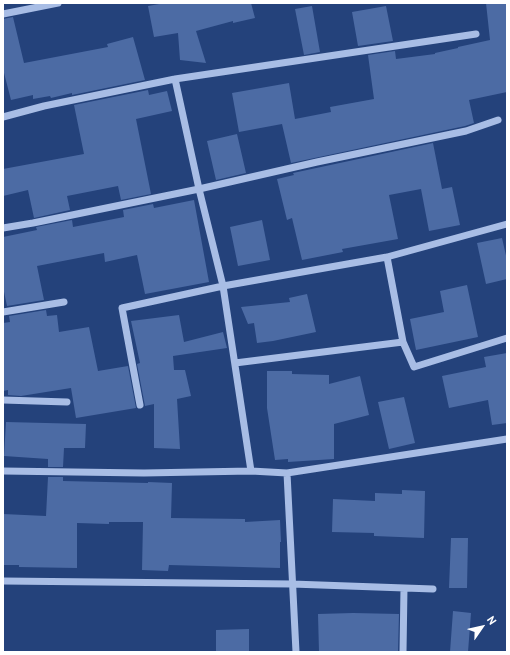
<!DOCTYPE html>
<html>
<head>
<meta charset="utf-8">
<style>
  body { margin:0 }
  #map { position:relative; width:510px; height:655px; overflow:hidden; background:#24427b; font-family:"PT Sans",sans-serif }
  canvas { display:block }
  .frame { position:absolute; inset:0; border:4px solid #fff; pointer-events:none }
  .north { position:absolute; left:462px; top:607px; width:40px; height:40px; -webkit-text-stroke:3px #24427b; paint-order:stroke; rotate:56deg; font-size:11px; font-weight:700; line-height:16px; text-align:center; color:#fff }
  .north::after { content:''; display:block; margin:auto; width:14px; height:18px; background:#fff; clip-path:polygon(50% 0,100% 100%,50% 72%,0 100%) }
</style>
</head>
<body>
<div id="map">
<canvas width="510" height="655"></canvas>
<div class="frame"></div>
<div class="north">N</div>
</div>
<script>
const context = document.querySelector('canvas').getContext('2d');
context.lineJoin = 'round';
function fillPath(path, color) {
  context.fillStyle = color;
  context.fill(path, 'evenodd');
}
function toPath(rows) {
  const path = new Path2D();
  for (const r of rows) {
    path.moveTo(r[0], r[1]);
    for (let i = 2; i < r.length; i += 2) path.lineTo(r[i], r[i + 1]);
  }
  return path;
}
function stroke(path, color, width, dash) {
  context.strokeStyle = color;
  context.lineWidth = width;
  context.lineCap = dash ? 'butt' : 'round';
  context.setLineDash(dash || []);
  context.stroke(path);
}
const building = toPath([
  [165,3,251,3,255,18,233,23,233,21,196,31,206,63,180,60,178,33,154,37,148,6],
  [486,3,507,3,507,92,469,100,474,123,465,126,291,163,282,124,239,132,232,93,289,83,295,119,331,112,330,107,374,99,368,55,395,51,396,59,435,54,435,53,458,48,458,47,490,40],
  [312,6,320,52,304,55,295,9],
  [386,6,393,41,358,46,352,12],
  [13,17,24,63,108,47,107,44,133,37,145,80,72,95,72,93,51,98,50,96,33,99,33,95,11,100,3,69,3,19],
  [148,90,149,95,167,91,172,111,136,119,151,194,121,200,118,186,67,196,70,210,34,218,28,190,3,196,3,169,84,154,74,105],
  [237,134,246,173,216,180,207,141],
  [433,143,442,189,452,187,460,225,429,231,421,189,389,195,398,239,342,249,343,252,302,260,292,218,287,220,277,179,294,175,293,173],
  [194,200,209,282,145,294,137,255,105,262,104,253,37,266,44,300,7,306,3,287,3,237,37,230,36,227,72,220,73,227,124,217,123,210,153,204,154,208],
  [262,220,270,260,238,266,230,227],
  [502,238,507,260,507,279,486,284,477,243],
  [467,285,478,337,416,350,410,319,444,312,440,291],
  [307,294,316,332,273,341,257,343,254,323,248,324,241,307,290,302,289,298],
  [46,310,47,316,57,315,59,332,89,327,98,371,128,366,136,408,76,418,71,388,21,396,8,395,8,390,3,391,3,323,10,322,9,316],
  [179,315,184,342,223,332,227,348,173,356,174,370,185,370,191,396,177,399,180,449,154,448,154,404,145,406,137,364,140,363,131,321],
  [507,353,507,423,492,425,488,400,449,408,442,376,486,367,484,357],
  [267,371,292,371,292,374,329,375,329,384,360,376,369,415,334,424,334,459,288,462,288,459,275,460,267,408],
  [404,397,415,443,389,449,378,402],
  [6,422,86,424,85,448,64,448,63,467,48,467,48,459,4,456],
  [48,477,63,477,63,481,148,483,148,482,172,483,171,518,245,519,245,522,280,520,281,542,280,542,280,568,169,565,168,571,142,570,143,522,109,522,109,524,77,523,77,568,19,567,19,565,3,565,3,514,46,516],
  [402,490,425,491,424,538,374,536,374,533,332,532,333,499,375,501,375,493,402,494],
  [451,538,468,538,467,588,449,588],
  [453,611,471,613,468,652,450,652],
  [353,613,399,614,398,652,319,652,318,614],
  [249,629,249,652,216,652,216,630]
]);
const minor = toPath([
  [3,14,58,3],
  [175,79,199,189,223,286,251,471],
  [3,117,44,106,175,79,476,34],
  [3,228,33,223,199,189,317,162,466,131,498,120],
  [387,257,403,342,414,367,507,338],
  [3,312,64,302],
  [235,363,403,342],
  [3,400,67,402],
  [140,405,122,308,223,286,387,257,507,224],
  [3,471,144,473,251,471,287,473,507,439],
  [287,473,296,652],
  [3,581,292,584,433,589],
  [403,652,404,588]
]);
fillPath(building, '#4c6ba4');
stroke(minor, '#a8bde5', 7);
</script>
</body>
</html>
